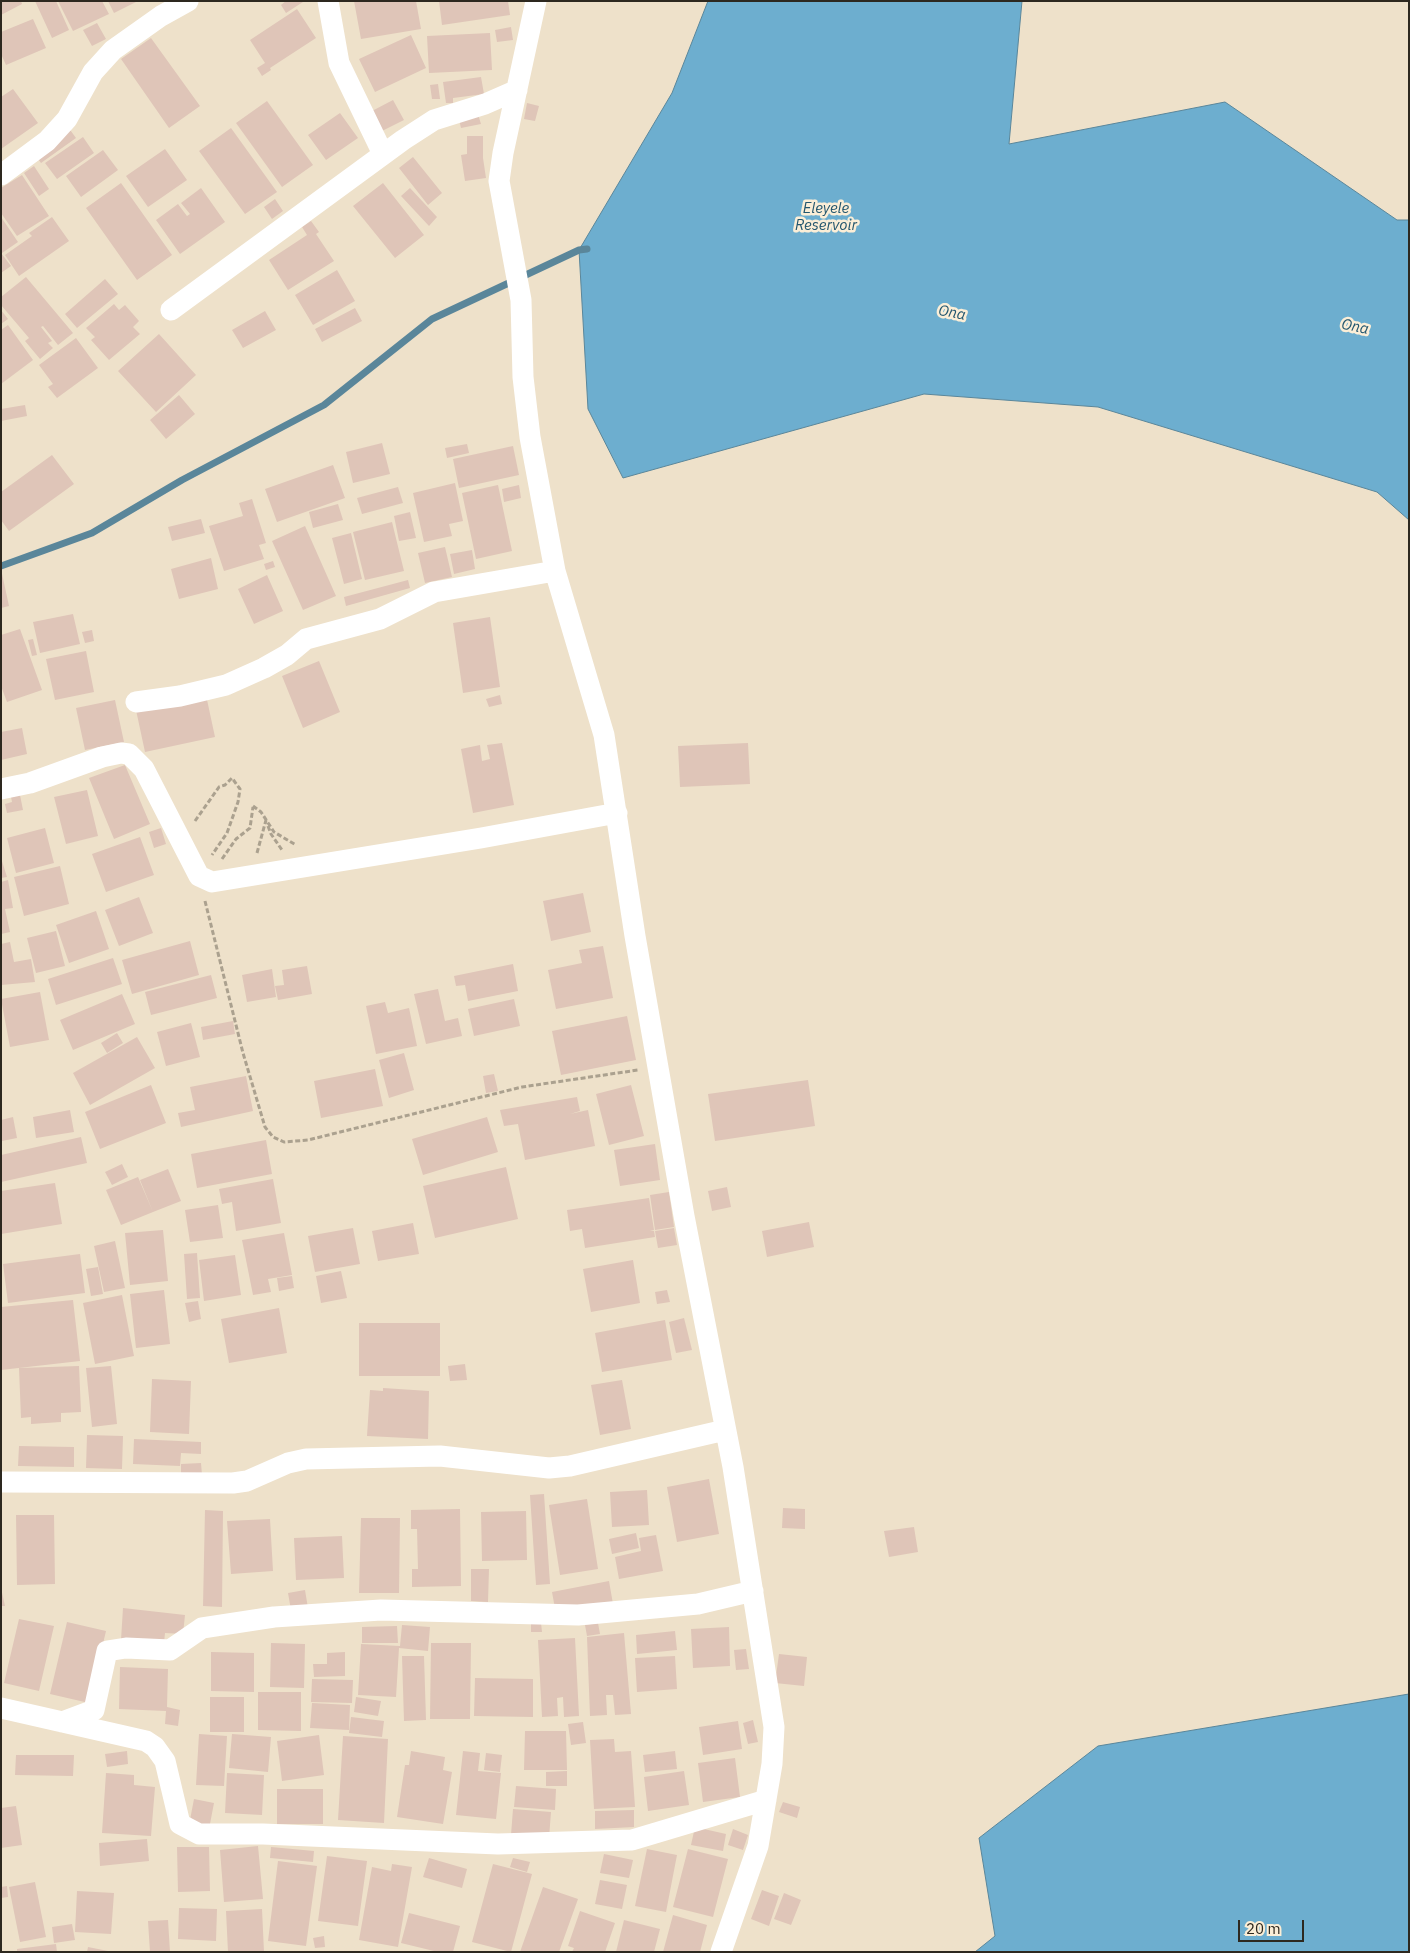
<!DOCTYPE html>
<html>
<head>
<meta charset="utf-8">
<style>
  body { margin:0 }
  #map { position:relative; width:1410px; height:1953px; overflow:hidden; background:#eee1ca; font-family:"IBM Plex Sans",sans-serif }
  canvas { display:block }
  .frame { position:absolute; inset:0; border:2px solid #2d281f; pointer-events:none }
  .scale { position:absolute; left:1238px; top:1920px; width:66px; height:22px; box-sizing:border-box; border:2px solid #2d281f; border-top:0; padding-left:6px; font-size:15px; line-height:18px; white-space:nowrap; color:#2d281f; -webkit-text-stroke:4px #fbeed7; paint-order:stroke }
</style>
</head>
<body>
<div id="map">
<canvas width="1410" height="1953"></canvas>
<div class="frame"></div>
<div class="scale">20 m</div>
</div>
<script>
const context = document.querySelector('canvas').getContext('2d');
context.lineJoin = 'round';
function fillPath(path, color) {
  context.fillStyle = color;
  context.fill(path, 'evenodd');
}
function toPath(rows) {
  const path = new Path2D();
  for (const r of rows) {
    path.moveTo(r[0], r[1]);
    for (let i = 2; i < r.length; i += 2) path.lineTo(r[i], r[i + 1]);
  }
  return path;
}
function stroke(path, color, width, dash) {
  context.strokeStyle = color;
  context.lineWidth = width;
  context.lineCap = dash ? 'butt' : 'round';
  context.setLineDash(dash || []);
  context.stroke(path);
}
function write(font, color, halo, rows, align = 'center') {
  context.font = font + ' "IBM Plex Sans",sans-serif';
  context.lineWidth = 5;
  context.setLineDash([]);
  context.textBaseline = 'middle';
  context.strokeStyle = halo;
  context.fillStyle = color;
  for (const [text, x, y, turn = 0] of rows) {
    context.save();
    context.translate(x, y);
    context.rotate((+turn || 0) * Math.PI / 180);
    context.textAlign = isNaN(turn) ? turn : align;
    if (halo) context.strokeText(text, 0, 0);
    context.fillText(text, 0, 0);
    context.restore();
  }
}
const water = toPath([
  [708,1,1022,1,1009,144,1225,102,1397,220,1409,220,1409,520,1377,492,1098,407,924,394,623,478,588,409,579,250,672,93,708,1],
  [1409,1694,1409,1952,975,1952,995,1936,979,1838,1098,1746,1409,1694]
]);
const stream = toPath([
  [1,566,92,533,182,480,324,405,432,319,579,250,587,249]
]);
const building = toPath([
  [1,1,21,1,22,4,1,15],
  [35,1,56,1,69,30,52,38],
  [58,1,102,1,109,14,73,31],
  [108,1,138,1,114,13],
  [286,1,302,1,303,2,286,13,281,5],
  [354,1,416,1,421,29,361,39],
  [439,1,508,1,510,15,442,25],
  [297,9,316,38,270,68,271,70,262,76,257,68,265,63,250,40],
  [33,19,46,48,6,65,1,54,1,32],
  [97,23,106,39,92,46,83,30],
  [511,27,513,40,497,42,495,30],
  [490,33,492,70,429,73,427,36],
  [411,35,426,68,375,92,359,59],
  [151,38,200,106,169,128,121,59],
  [481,77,484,94,453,98,453,103,446,103,443,82],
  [438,84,440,99,432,99,430,85],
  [13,89,38,123,1,149,1,97],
  [393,100,404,120,382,131,372,111],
  [267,101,313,165,282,187,236,123],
  [527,103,539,106,535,121,524,119],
  [477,111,481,124,461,128,458,115],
  [340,113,358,138,326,160,308,135],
  [68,127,76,138,41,163,33,152],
  [231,128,277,192,245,214,199,151],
  [467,136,483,136,483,158,486,178,465,181,461,155,467,154],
  [83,137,94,153,57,179,45,163],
  [165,149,187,180,148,207,126,176],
  [103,150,118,170,81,197,66,176],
  [413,157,442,193,428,205,399,168],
  [34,166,49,189,39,196,24,173],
  [22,175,49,216,17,236,1,213,1,188],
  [121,183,172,255,137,280,86,208],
  [383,183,424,235,395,258,353,206],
  [201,188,225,222,180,254,156,220,178,204,187,216,190,214,181,203],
  [410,188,437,217,429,226,401,196],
  [275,199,283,211,272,219,264,207],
  [1,217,18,242,2,253,1,251],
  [52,217,69,241,19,276,5,255,32,236,29,233],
  [311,221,319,232,316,234,334,261,288,290,269,260,307,235,302,227],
  [1,253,11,266,1,273],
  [337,270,355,301,313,325,295,295],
  [26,277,73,333,58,345,43,326,41,327,52,341,48,343,53,348,40,359,25,341,29,338,1,305,1,297],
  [105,279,118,294,77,328,65,314],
  [114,304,119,310,125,305,139,321,133,327,140,334,109,360,91,340,95,337,86,328],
  [355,308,362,321,322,342,315,329],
  [1,310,8,319,1,324],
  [265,311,276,330,243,348,232,330],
  [8,325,33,360,1,384,1,330],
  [159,334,196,375,156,412,118,371],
  [76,338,98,368,57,398,48,387,53,384,39,365],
  [179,395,195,414,166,439,150,420],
  [25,405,27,416,1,421,1,409],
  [382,443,390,474,353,483,346,452],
  [467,444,469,453,447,458,445,448],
  [513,446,519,475,459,488,453,459],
  [52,455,74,484,9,531,1,520,1,492],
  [333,465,345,498,277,522,265,489],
  [455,483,463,521,449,524,452,536,424,542,413,493],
  [498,485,512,551,476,559,462,493],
  [519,485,521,498,504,502,502,489],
  [398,487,403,503,362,514,357,498],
  [252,499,266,543,259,545,264,559,224,571,209,526,243,516,239,503],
  [338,504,343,520,313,528,309,512],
  [410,512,416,538,399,541,394,516],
  [201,519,205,533,172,541,168,527],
  [392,522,404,571,365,580,353,532],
  [305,526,336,596,303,610,272,541],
  [351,533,362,579,344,584,332,538],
  [445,547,452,577,425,583,418,553],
  [472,550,475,569,454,574,450,554],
  [211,558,218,589,179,599,171,569],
  [273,561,275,567,266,570,264,564],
  [1,569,9,606,1,608],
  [267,575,283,611,254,624,238,589],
  [408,580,410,588,346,606,344,597],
  [73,614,80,644,40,653,33,622],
  [490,617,500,687,463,693,453,623],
  [20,629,42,690,7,702,1,686,1,635],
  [92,630,94,641,85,643,82,632],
  [33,639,37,655,32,656,28,640],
  [86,651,94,692,55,700,46,659],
  [319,661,340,712,303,728,282,676],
  [206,695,215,737,145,752,136,710],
  [500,695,502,704,489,707,486,699],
  [115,700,124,742,85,750,76,708],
  [22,728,27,754,1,760,1,732],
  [502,743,514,805,473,813,461,749,480,745,482,761,490,759,487,745],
  [748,743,750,784,680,787,678,746],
  [125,765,150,824,114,839,89,778],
  [87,790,98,836,66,844,54,797],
  [20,795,23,810,7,813,5,804,12,802,11,797],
  [45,828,54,863,16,873,7,838],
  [161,828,166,844,154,848,149,832],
  [140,837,154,875,106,892,92,854],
  [1,858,7,877,1,878],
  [60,866,69,904,24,916,14,877],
  [8,880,13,908,5,909,10,932,1,934,1,882],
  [583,893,591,932,551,941,543,901],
  [139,897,153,933,119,946,105,910],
  [96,911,109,949,69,963,56,925],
  [56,931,65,966,36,973,27,938],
  [190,941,199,975,132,994,122,960],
  [10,942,14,962,31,959,35,982,1,985,1,944],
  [603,946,613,998,556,1009,548,970,582,963,579,950],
  [113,958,122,984,56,1005,48,979],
  [513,964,518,991,468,1001,465,985,456,986,454,976],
  [307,966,312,994,278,1000,275,986,284,985,282,970],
  [272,969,276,997,247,1002,242,975],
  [211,975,217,998,151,1015,145,992],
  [438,989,445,1021,458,1018,462,1036,426,1044,414,994],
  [40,992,49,1040,10,1047,1,999],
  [122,994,135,1024,73,1050,60,1020],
  [514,999,520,1026,474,1036,468,1009],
  [385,1002,388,1013,409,1008,417,1046,376,1054,366,1006],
  [627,1016,636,1060,561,1075,552,1031],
  [233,1021,235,1034,203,1040,201,1027],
  [191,1023,200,1057,166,1066,157,1032],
  [117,1033,123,1043,107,1053,101,1043],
  [137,1037,155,1068,90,1105,73,1073],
  [404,1053,414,1090,389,1098,379,1060],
  [375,1069,383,1106,321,1118,314,1081],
  [494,1074,498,1091,486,1093,483,1076],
  [246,1076,253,1111,181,1127,178,1113,195,1110,190,1087],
  [808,1080,815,1126,715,1141,708,1094],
  [151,1085,166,1123,100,1149,85,1112],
  [631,1085,644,1136,609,1145,596,1094],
  [577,1097,580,1111,570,1114,588,1110,595,1146,525,1160,518,1124,504,1126,500,1110],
  [70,1110,74,1132,36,1138,33,1117],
  [13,1117,17,1138,2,1141,1,1120],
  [487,1117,498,1152,423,1175,412,1139],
  [81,1137,87,1163,1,1182,1,1155],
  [266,1140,272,1174,197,1188,191,1154],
  [655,1144,660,1180,620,1186,614,1150],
  [122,1164,128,1177,112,1185,105,1172],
  [506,1167,518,1219,435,1238,423,1186],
  [168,1169,181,1201,153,1212,140,1180],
  [138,1177,153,1212,121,1225,106,1190],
  [273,1179,281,1223,236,1231,232,1202,222,1204,219,1189],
  [55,1183,62,1224,1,1234,1,1191],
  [727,1187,731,1207,712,1211,708,1191],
  [669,1192,674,1227,655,1230,650,1195],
  [649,1198,654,1230,650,1231,654,1231,655,1237,585,1248,582,1229,570,1231,567,1210],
  [218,1205,223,1238,190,1242,185,1210],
  [809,1222,814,1247,767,1257,762,1231],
  [413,1223,419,1254,378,1261,372,1231],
  [353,1228,360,1264,315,1272,308,1236],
  [674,1228,677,1245,658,1248,655,1231],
  [163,1230,168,1281,130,1285,125,1233],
  [284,1233,292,1275,268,1279,271,1292,253,1295,242,1240],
  [115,1241,125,1288,104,1292,94,1246],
  [197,1253,200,1298,187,1299,184,1254],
  [80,1254,85,1293,8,1303,3,1264],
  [235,1255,241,1295,204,1301,199,1260],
  [633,1260,640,1303,591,1312,583,1269],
  [98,1267,103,1294,91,1296,86,1269],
  [341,1271,347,1298,321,1303,316,1276],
  [292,1276,294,1288,279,1291,277,1278],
  [164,1290,170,1344,136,1348,130,1294],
  [667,1290,670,1302,657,1304,655,1292],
  [122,1295,134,1356,95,1364,83,1303],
  [73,1300,80,1361,1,1370,1,1307],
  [198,1301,201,1319,189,1322,185,1303],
  [279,1308,287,1353,229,1363,221,1319],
  [684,1318,692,1350,676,1353,669,1322],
  [665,1320,672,1360,602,1372,595,1333],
  [359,1323,440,1323,440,1376,359,1376],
  [465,1364,467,1380,450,1381,448,1366],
  [79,1366,81,1412,61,1413,61,1422,31,1424,31,1417,21,1418,19,1368],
  [111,1366,117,1424,92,1427,86,1368],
  [152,1379,191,1381,189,1434,150,1432],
  [622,1380,631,1429,600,1435,591,1385],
  [383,1388,429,1391,428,1439,367,1436,370,1390,383,1391],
  [87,1435,123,1436,122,1469,86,1468],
  [134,1439,201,1442,201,1454,181,1453,180,1466,133,1464],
  [19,1446,74,1447,74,1467,18,1466],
  [201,1463,202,1475,181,1476,181,1464],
  [709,1479,719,1534,677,1542,667,1487],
  [647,1490,649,1525,612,1527,610,1492],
  [544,1494,550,1584,536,1585,530,1495],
  [587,1499,598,1569,560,1575,549,1505],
  [783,1508,805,1509,805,1529,782,1528],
  [460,1509,461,1586,412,1587,412,1569,418,1569,417,1529,411,1529,411,1510],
  [205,1510,223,1511,222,1607,203,1606],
  [526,1511,527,1560,482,1561,481,1512],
  [16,1515,54,1515,55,1584,17,1585],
  [361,1518,400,1518,399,1593,359,1593],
  [270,1519,273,1571,231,1574,227,1521],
  [914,1527,918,1552,889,1557,884,1531],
  [636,1533,639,1548,612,1554,609,1539],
  [656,1535,663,1571,619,1579,615,1557,641,1551,639,1538],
  [342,1536,344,1578,296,1580,294,1538],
  [471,1569,489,1569,488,1602,471,1601],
  [609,1581,613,1604,556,1614,552,1592],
  [1,1588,5,1606,1,1606],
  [305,1590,308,1608,291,1610,288,1593],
  [123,1608,185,1615,183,1634,165,1633,164,1643,121,1640],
  [19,1619,54,1626,39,1691,4,1683],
  [67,1622,106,1631,89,1703,50,1694],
  [531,1623,541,1623,542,1632,531,1632],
  [598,1623,600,1634,587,1636,585,1625],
  [402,1625,430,1627,428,1651,399,1648,396,1697,358,1695,361,1644,400,1646],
  [397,1626,398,1643,362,1643,362,1627],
  [729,1627,730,1666,693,1668,691,1629],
  [675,1631,677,1650,637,1654,636,1635],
  [624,1633,631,1714,615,1715,613,1695,606,1695,607,1715,590,1716,587,1637],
  [575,1638,579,1716,564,1717,563,1697,557,1698,558,1716,542,1717,538,1640],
  [271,1643,305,1644,304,1688,270,1687],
  [431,1643,471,1643,470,1719,430,1719],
  [746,1649,749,1669,736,1670,734,1650],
  [211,1652,254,1653,254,1692,211,1691],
  [345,1652,345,1676,314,1677,313,1664,327,1664,327,1653],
  [779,1654,807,1657,804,1686,775,1683],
  [402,1656,424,1656,426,1720,404,1721],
  [675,1656,677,1689,637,1692,635,1658],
  [120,1667,168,1669,167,1707,180,1710,178,1726,165,1724,166,1711,119,1709],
  [475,1678,533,1679,533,1717,474,1716],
  [312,1679,353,1680,352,1703,311,1702],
  [258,1692,301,1692,301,1731,258,1730],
  [210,1697,244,1697,244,1732,210,1732],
  [356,1697,381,1701,378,1716,354,1712],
  [312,1703,350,1705,349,1730,310,1728],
  [351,1717,384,1721,382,1737,349,1733],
  [753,1720,758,1742,748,1744,743,1723],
  [738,1721,742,1749,703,1755,699,1727],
  [583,1722,586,1743,571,1745,568,1724],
  [525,1731,566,1731,567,1770,524,1770],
  [199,1734,227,1736,224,1786,196,1785],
  [232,1734,271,1737,268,1772,229,1768],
  [319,1735,324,1775,282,1781,277,1741],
  [343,1736,388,1739,384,1823,338,1820],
  [614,1739,615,1752,631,1751,635,1807,594,1809,590,1740],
  [127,1751,128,1764,107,1767,105,1754],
  [411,1751,445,1757,443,1770,452,1772,443,1824,397,1817,405,1765,409,1765],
  [463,1751,480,1753,478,1771,501,1773,496,1819,456,1815],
  [675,1751,677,1769,645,1772,643,1755],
  [486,1753,502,1755,500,1772,484,1770],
  [16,1755,74,1755,73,1776,15,1775],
  [735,1758,740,1797,703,1802,698,1763],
  [567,1771,567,1786,546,1786,546,1772],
  [684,1771,689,1805,648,1811,644,1777],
  [106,1773,134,1775,134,1785,155,1787,151,1836,102,1833],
  [227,1773,264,1775,262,1815,225,1813],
  [516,1786,556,1789,555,1810,514,1807],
  [277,1789,323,1789,323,1824,277,1824],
  [194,1799,214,1803,209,1829,189,1825],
  [783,1802,800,1807,797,1818,779,1812],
  [16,1806,22,1845,1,1848,1,1808],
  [513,1809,551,1812,549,1838,511,1835],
  [634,1810,634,1827,595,1829,595,1811],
  [695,1827,726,1834,723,1851,691,1845],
  [733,1829,748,1835,743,1850,728,1845],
  [147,1839,149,1861,100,1866,99,1843],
  [258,1846,263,1899,224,1902,220,1850],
  [177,1847,209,1847,210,1891,178,1892],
  [271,1847,314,1851,313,1862,270,1858],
  [647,1849,677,1855,666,1912,635,1906],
  [688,1849,728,1859,713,1917,673,1907],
  [604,1854,633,1860,629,1878,600,1873],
  [327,1856,367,1861,358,1926,318,1921],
  [429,1858,467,1869,462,1888,423,1877],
  [513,1858,530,1862,527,1872,510,1867],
  [278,1861,317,1866,306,1946,268,1941],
  [392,1864,412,1867,398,1947,359,1940,372,1867,391,1871],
  [493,1864,532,1874,511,1952,472,1942],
  [600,1880,627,1885,622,1909,595,1904],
  [35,1882,46,1937,20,1942,9,1887],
  [7,1886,8,1897,1,1898,1,1887],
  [543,1887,578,1899,559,1952,520,1952],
  [762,1890,779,1896,769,1926,751,1919],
  [77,1891,114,1893,111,1934,75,1932],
  [784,1893,801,1900,791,1925,774,1919],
  [179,1908,217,1909,216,1941,178,1939],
  [262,1909,264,1952,228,1952,226,1911],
  [580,1911,615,1923,605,1952,572,1952,574,1948,568,1946],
  [409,1913,460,1926,453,1952,438,1952,401,1943],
  [673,1915,707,1925,700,1952,663,1952],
  [168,1920,170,1952,150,1952,148,1921],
  [624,1920,660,1929,654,1952,616,1952],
  [72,1924,75,1940,54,1943,52,1927],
  [324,1936,325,1947,315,1948,313,1938],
  [56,1944,57,1952,17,1952,17,1949],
  [88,1947,108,1951,108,1952,87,1952]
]);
const path = toPath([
  [253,806,261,812,274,832,296,845],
  [195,821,219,787,225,785,232,778,240,789,238,802,227,833,212,855],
  [268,826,271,834,282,850],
  [257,853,266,820],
  [222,859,236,839,250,828,253,807],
  [205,901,243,1053,265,1127,273,1137,284,1142,308,1140,522,1087,638,1070]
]);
const minor = toPath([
  [328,1,339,63,383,154],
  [536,1,503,153,499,181,521,300,523,377,530,437,555,571,604,735,635,936,684,1216,733,1467,774,1727,772,1764,758,1846,721,1952],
  [1,175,47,141,67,119,93,72,113,50,161,16,188,1],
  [171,310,403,140,434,120,485,104,517,90],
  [136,702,180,696,226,685,264,668,287,655,306,639,380,619,434,592,555,571],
  [1,789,30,783,102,757,121,753,129,754,144,769,199,876,212,882,481,838,617,813],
  [1,1482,233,1483,247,1481,288,1463,306,1459,440,1456,549,1468,570,1466,725,1430],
  [1,1708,146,1741,155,1747,165,1761,180,1824,199,1834,263,1834,498,1844,632,1840,766,1800],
  [62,1722,94,1710,107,1651,126,1648,170,1650,202,1628,274,1617,381,1610,578,1615,698,1604,753,1591]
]);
const waterNames = [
  ["Eleyele",826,209],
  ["Reservoir",826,226],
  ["Ona",952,313,11],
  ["Ona",1355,327,12]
];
fillPath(water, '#6daecf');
stroke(water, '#5a869a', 1);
stroke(stream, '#5a869a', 7);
fillPath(building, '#dfc5b8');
stroke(path, '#aba18f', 3, [5, 2.5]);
stroke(minor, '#fff', 21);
write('italic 15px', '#23566e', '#fbeed7', waterNames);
</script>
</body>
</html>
